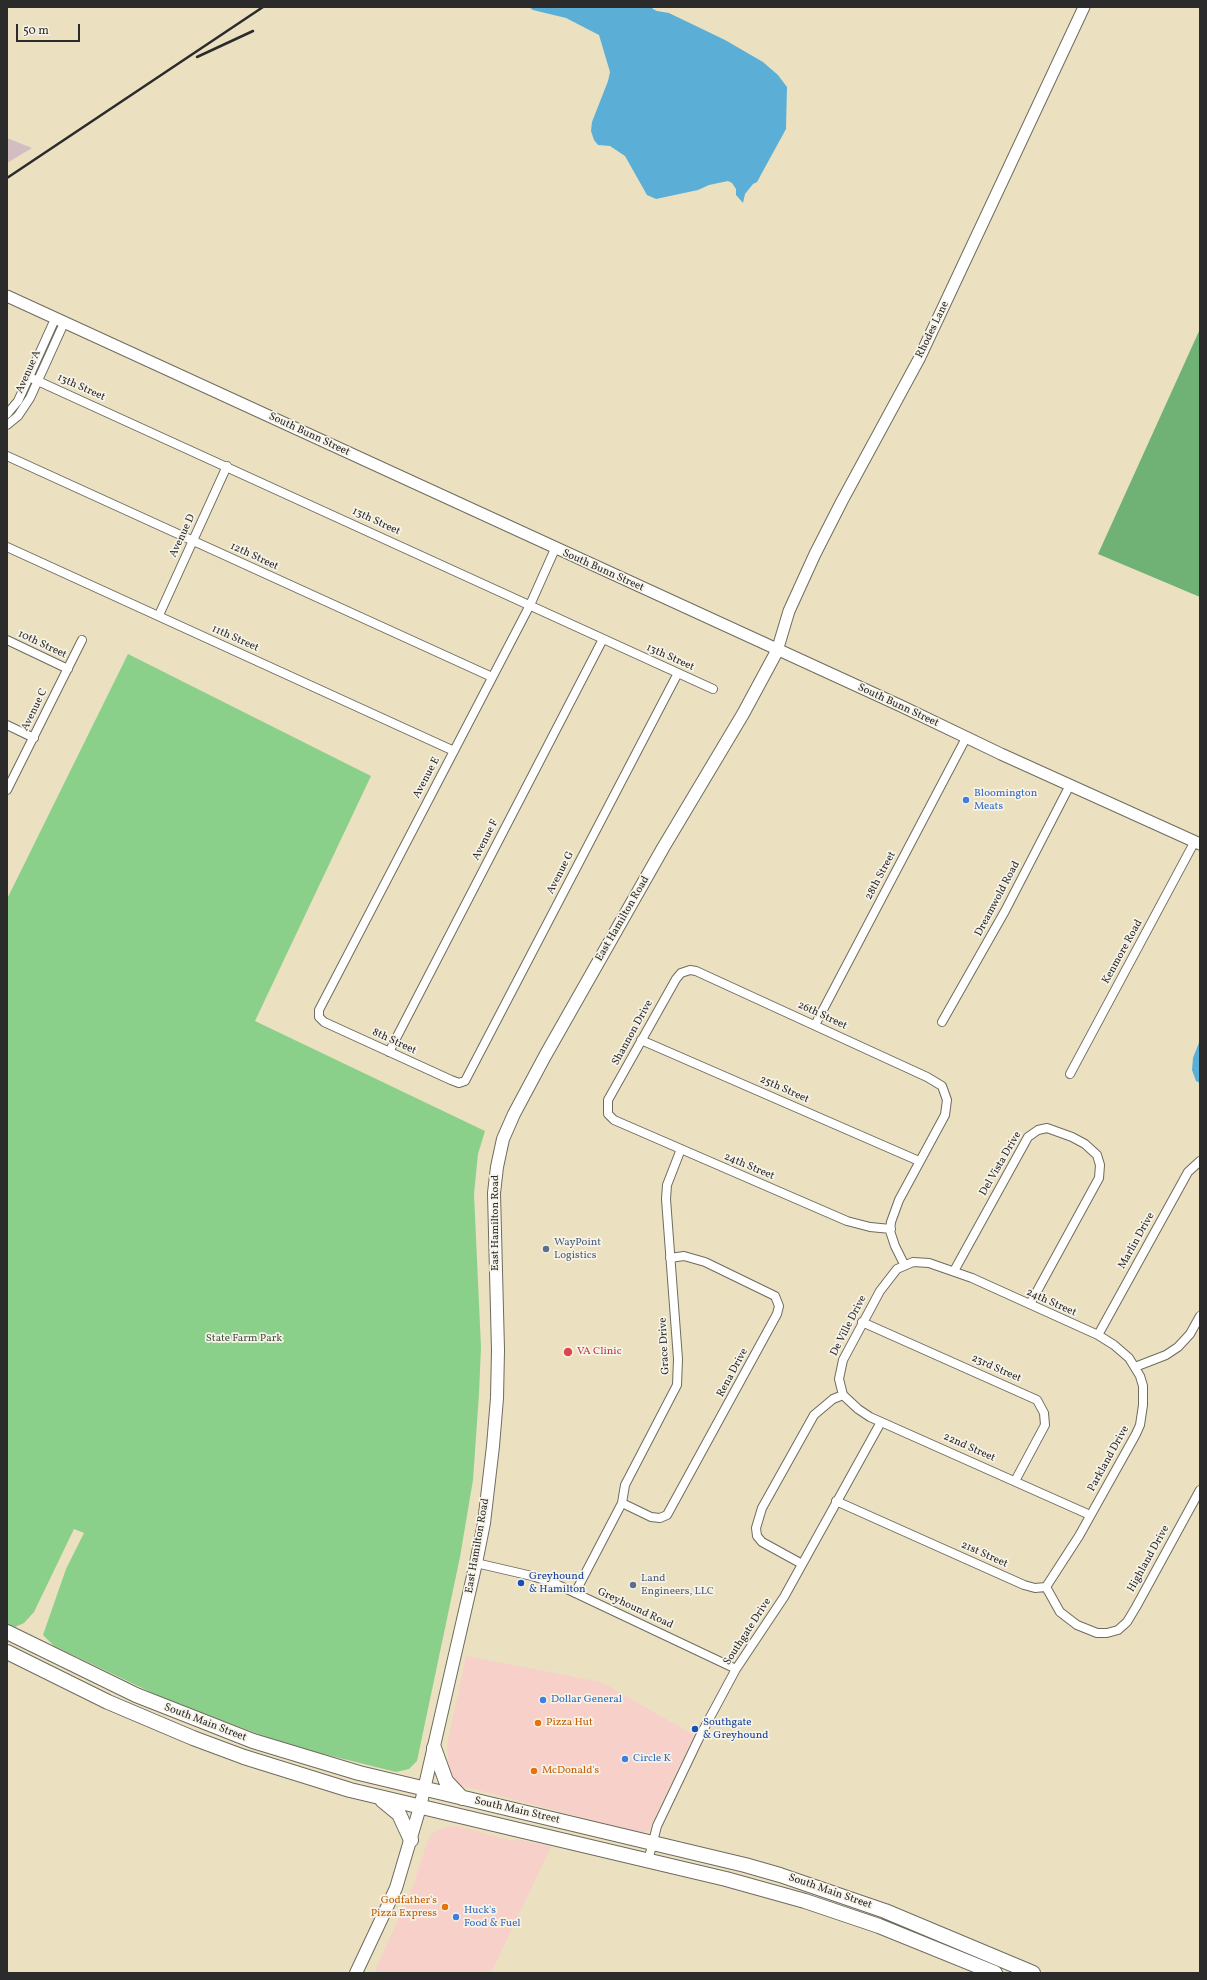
<!DOCTYPE html>
<html>
<head>
<meta charset="utf-8">
<style>
  body { margin:0 }
  #map { position:relative; width:1207px; height:1980px; overflow:hidden; background:#ebe1c0; font-family:Vollkorn,serif }
  canvas { display:block }
  .frame { position:absolute; inset:0; border:8px solid #2b2b2b; pointer-events:none }
  .scale { position:absolute; left:16px; top:24px; width:64px; height:18px; box-sizing:border-box; border:2px solid #2b2b2b; border-top:0; padding-left:5px; font-size:12px; line-height:14px; white-space:nowrap; color:#2b2b2b; -webkit-text-stroke:3px #f7f3e8; paint-order:stroke }
</style>
</head>
<body>
<div id="map">
<canvas width="1207" height="1980"></canvas>
<div class="frame"></div>
<div class="scale">50 m</div>
</div>
<script>
const context = document.querySelector('canvas').getContext('2d');
context.lineJoin = 'round';
function fillPath(path, color) {
  context.fillStyle = color;
  context.fill(path, 'evenodd');
}
function toPath(rows) {
  const path = new Path2D();
  for (const r of rows) {
    path.moveTo(r[0], r[1]);
    for (let i = 2; i < r.length; i += 2) path.lineTo(r[i], r[i + 1]);
  }
  return path;
}
function stroke(path, color, width, dash) {
  context.strokeStyle = color;
  context.lineWidth = width;
  context.lineCap = dash ? 'butt' : 'round';
  context.setLineDash(dash || []);
  context.stroke(path);
}
function write(font, color, halo, rows, align = 'center') {
  context.font = font + ' Vollkorn,serif';
  context.lineWidth = 3.5;
  context.setLineDash([]);
  context.textBaseline = 'middle';
  context.strokeStyle = halo;
  context.fillStyle = color;
  for (const [text, x, y, turn = 0] of rows) {
    context.save();
    context.translate(x, y);
    context.rotate((+turn || 0) * Math.PI / 180);
    context.textAlign = isNaN(turn) ? turn : align;
    if (halo) context.strokeText(text, 0, 0);
    context.fillText(text, 0, 0);
    context.restore();
  }
}
const built = toPath([
  [466,1656,601,1682,694,1735,649,1830,640,1833,463,1786,456,1783,449,1773,447,1745],
  [457,1826,514,1841,517,1839,551,1847,491,1973,374,1973,413,1886,428,1839,433,1833,445,1827]
]);
const industrial = toPath([
  [7,138,32,148,7,163]
]);
const green = toPath([
  [128,654,371,776,255,1021,485,1131,478,1154,474,1194,481,1347,479,1394,473,1480,460,1557,417,1761,409,1769,396,1772,287,1745,163,1698,54,1646,43,1635,66,1569,84,1533,74,1529,34,1612,24,1623,15,1627,7,1625,7,899]
]);
const forest = toPath([
  [1200,329,1200,597,1098,554]
]);
const water = toPath([
  [529,7,652,7,653,9,657,11,669,13,725,40,763,62,778,75,787,87,786,129,757,182,753,184,745,194,743,203,736,195,736,189,732,183,728,181,709,185,698,190,656,199,647,195,625,156,610,146,598,145,594,140,591,131,592,122,608,81,610,72,599,35,566,18,533,10],
  [1200,1040,1200,1083,1196,1081,1192,1070,1193,1058]
]);
const minor = toPath([
  [29,377,713,689],
  [7,414,18,401,55,319],
  [7,425,18,416,30,398,64,323],
  [7,456,492,677],
  [7,547,454,751],
  [555,549,530,605,319,1010,319,1017,324,1022,451,1080,459,1083,465,1081,678,673],
  [159,615,227,466],
  [7,640,68,669],
  [7,725,34,738],
  [7,790,82,640],
  [942,1022,1005,911,1070,785],
  [815,1025,966,738],
  [641,1040,919,1161],
  [389,1052,603,639],
  [1070,1074,1195,841],
  [891,1229,870,1227,847,1221,614,1120,608,1114,608,1100,676,979,681,973,690,970,696,971,927,1077,942,1086,947,1100,945,1115,899,1200,891,1222,890,1231,895,1246,904,1264],
  [954,1271,1028,1137,1038,1130,1047,1128,1072,1137,1085,1144,1097,1155,1100,1165,1099,1178,1030,1304],
  [862,1322,1037,1400,1044,1413,1045,1425,1015,1481],
  [1098,1335,1188,1172,1200,1161],
  [1135,1367,1166,1355,1178,1347,1190,1334,1200,1316],
  [836,1501,1024,1585,1035,1588,1046,1587],
  [622,1503,651,1517,660,1518,667,1515,777,1314,779,1306,775,1296,705,1262,684,1256,670,1258],
  [476,1563,532,1576,554,1583,736,1669],
  [802,1564,762,1542,757,1536,756,1528,762,1508,814,1415,833,1399,843,1395],
  [1046,1587,1079,1536,1136,1434,1140,1425,1143,1405,1143,1386,1140,1376,1129,1358,1114,1345,1098,1335,972,1278,929,1263,913,1262,897,1269,880,1291,843,1360,839,1379,843,1395,858,1409,870,1417,1090,1515],
  [1046,1587,1060,1612,1077,1625,1097,1633,1107,1633,1118,1630,1127,1622,1136,1607,1200,1490],
  [575,1593,622,1503,625,1485,677,1385,678,1359,666,1199,667,1185,681,1149],
  [648,1861,657,1826,700,1736,736,1669,784,1597,881,1422]
]);
const tertiary = toPath([
  [7,296,901,706,1001,754,1200,844],
  [777,651,789,611,815,554,842,501,919,359,1084,7]
]);
const secondary = toPath([
  [356,1973,396,1888,420,1807,476,1563,484,1523,493,1446,497,1398,498,1350,494,1193,497,1167,503,1139,514,1114,545,1056,663,848,743,714,777,651]
]);
const trunk = toPath([
  [7,1632,136,1695,253,1741,359,1773,745,1865,780,1875,885,1911,1033,1973],
  [7,1652,108,1702,193,1738,244,1757,350,1790,726,1879,805,1901,879,1926,995,1973],
  [434,1748,446,1781,462,1798],
  [382,1800,399,1814,411,1840]
]);
const rail = toPath([
  [197,57,253,31],
  [7,178,263,7]
]);
const markers = [
  [966,800,4,"#3f7fe0"],
  [546,1249,4,"#5c6f8a"],
  [568,1352,5,"#e0444e"],
  [521,1583,4,"#1a4fb4"],
  [633,1585,4,"#5c6f8a"],
  [543,1700,4,"#3f7fe0"],
  [538,1723,4,"#e8710a"],
  [695,1729,4,"#1a4fb4"],
  [625,1759,4,"#3f7fe0"],
  [534,1771,4,"#e8710a"],
  [445,1907,4,"#e8710a"],
  [456,1917,4,"#3f7fe0"]
];
const streetNames = [
  ["Rhodes Lane",933,330,-64],
  ["Avenue A",29,372,-66],
  ["13th Street",81,388,24],
  ["South Bunn Street",309,435,25],
  ["13th Street",376,522,25],
  ["Avenue D",183,536,-65],
  ["12th Street",254,557,25],
  ["South Bunn Street",603,571,24],
  ["11th Street",235,639,24],
  ["10th Street",42,645,25],
  ["13th Street",670,658,24],
  ["South Bunn Street",898,706,25],
  ["Avenue C",35,710,-64],
  ["Avenue E",427,778,-62],
  ["Avenue F",486,840,-63],
  ["Avenue G",561,873,-63],
  ["28th Street",881,876,-62],
  ["Dreamwold Road",998,899,-62],
  ["East Hamilton Road",623,919,-60],
  ["Kenmore Road",1123,952,-61],
  ["26th Street",822,1016,25],
  ["Shannon Drive",633,1033,-61],
  ["8th Street",394,1042,25],
  ["25th Street",784,1090,24],
  ["Del Vista Drive",1001,1164,-60],
  ["24th Street",749,1167,23],
  ["East Hamilton Road",496,1223,-90],
  ["Marlin Drive",1137,1241,-61],
  ["24th Street",1051,1303,24],
  ["De Ville Drive",849,1326,-63],
  ["Grace Drive",665,1346,-93],
  ["23rd Street",996,1369,24],
  ["Rena Drive",733,1373,-62],
  ["22nd Street",969,1448,24],
  ["Parkland Drive",1109,1459,-61],
  ["East Hamilton Road",478,1546,-80],
  ["21st Street",984,1555,24],
  ["Highland Drive",1149,1559,-61],
  ["Greyhound Road",635,1609,25],
  ["Southgate Drive",748,1632,-57],
  ["South Main Street",205,1723,21],
  ["South Main Street",517,1811,13],
  ["South Main Street",830,1892,19]
];
const shopNames = [
  ["Bloomington",974,794],
  ["Meats",974,807],
  ["Dollar General",551,1700],
  ["Circle K",633,1759],
  ["Huck's",464,1911],
  ["Food & Fuel",464,1924]
];
const serviceNames = [
  ["WayPoint",554,1243],
  ["Logistics",554,1256],
  ["Land",641,1579],
  ["Engineers, LLC",641,1592]
];
const parkNames = [
  ["State Farm Park",244,1339]
];
const healthNames = [
  ["VA Clinic",577,1352]
];
const transitNames = [
  ["Greyhound",529,1577],
  ["& Hamilton",529,1590],
  ["Southgate",703,1723],
  ["& Greyhound",703,1736]
];
const foodNames = [
  ["Pizza Hut",546,1723],
  ["McDonald's",542,1771],
  ["Godfather's",437,1901,"right"],
  ["Pizza Express",437,1914,"right"]
];
fillPath(built, '#f7d0ca');
fillPath(industrial, '#d2bec2');
fillPath(green, '#8bd08a');
fillPath(forest, '#70b276');
fillPath(water, '#5bafd7');
stroke(minor, '#6e6b5f', 10);
stroke(tertiary, '#6e6b5f', 13);
stroke(secondary, '#6e6b5f', 14);
stroke(trunk, '#6e6b5f', 16);
stroke(minor, '#fff', 8);
stroke(tertiary, '#fff', 11);
stroke(secondary, '#fff', 12);
stroke(trunk, '#fff', 14);
stroke(rail, '#2b2b2b', 2.5);
for (const [x, y, r, color] of markers) {
  const dot = new Path2D();
  dot.arc(x, y, r, 0, 2 * Math.PI);
  context.fillStyle = color;
  context.fill(dot);
  stroke(dot, '#f7f3e8', 1.5);
}
write('11px', '#2b2b2b', '#f7f3e8', streetNames);
write('11px', '#366cbe', '#f7f3e8', shopNames, 'left');
write('11px', '#4e5e75', '#f7f3e8', serviceNames, 'left');
write('11px', '#435443', '#f7f3e8', parkNames);
write('11px', '#be3a42', '#f7f3e8', healthNames, 'left');
write('11px', '#164399', '#f7f3e8', transitNames, 'left');
write('11px', '#c56008', '#f7f3e8', foodNames, 'left');
</script>
</body>
</html>
